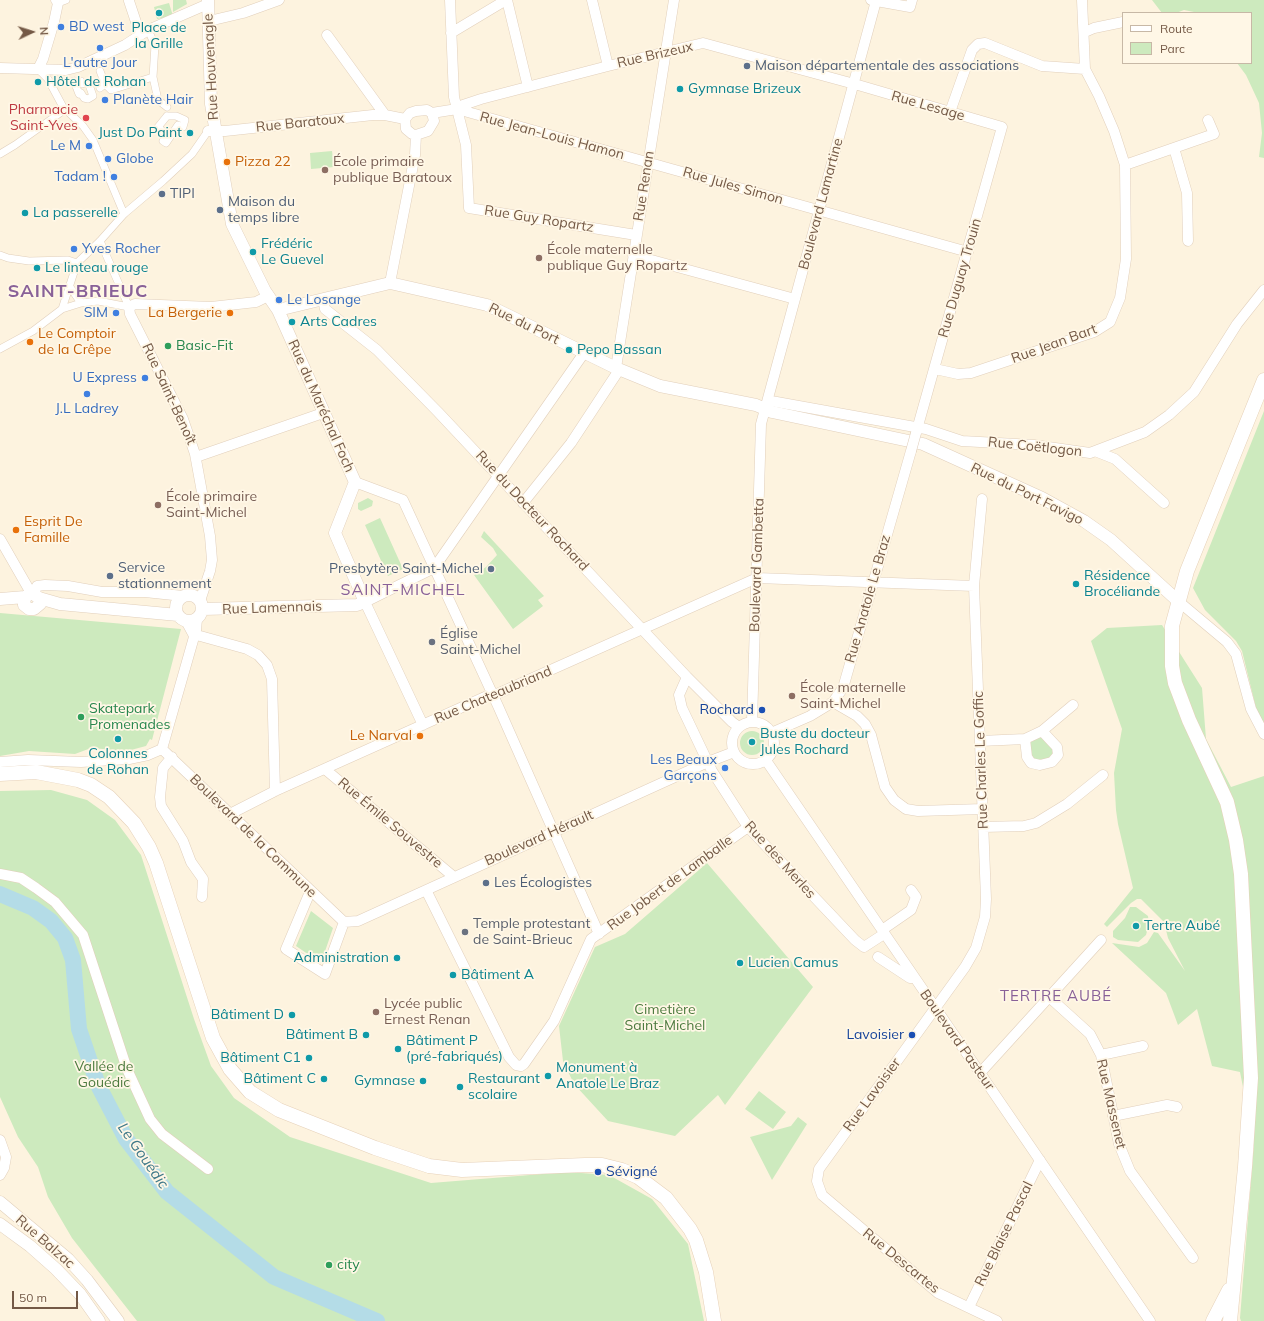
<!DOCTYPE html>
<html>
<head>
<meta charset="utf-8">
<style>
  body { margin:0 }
  #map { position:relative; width:1264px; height:1321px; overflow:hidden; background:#fdf3df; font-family:Mulish,sans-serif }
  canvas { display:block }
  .legend { position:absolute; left:1122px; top:12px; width:130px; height:52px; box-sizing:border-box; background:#fff7e6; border:1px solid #c7b8a6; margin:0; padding:5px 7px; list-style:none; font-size:12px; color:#745946 }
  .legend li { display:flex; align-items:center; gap:8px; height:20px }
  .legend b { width:20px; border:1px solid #c7b8a6 }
  .north { position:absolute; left:12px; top:12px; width:40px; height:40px; -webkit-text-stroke:3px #fff7e6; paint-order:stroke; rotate:86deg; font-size:11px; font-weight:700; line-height:16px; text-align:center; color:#745946 }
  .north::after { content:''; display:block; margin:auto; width:14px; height:18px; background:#745946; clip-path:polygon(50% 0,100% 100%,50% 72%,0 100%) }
  .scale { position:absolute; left:12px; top:1291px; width:66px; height:18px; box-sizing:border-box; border:2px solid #745946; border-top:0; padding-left:5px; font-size:12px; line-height:14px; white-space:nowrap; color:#745946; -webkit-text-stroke:3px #fff7e6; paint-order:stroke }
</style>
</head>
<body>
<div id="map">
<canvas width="1264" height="1321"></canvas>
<ul class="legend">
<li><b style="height:5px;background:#fff"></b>Route</li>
<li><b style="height:11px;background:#cdeabe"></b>Parc</li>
</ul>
<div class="north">N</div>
<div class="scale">50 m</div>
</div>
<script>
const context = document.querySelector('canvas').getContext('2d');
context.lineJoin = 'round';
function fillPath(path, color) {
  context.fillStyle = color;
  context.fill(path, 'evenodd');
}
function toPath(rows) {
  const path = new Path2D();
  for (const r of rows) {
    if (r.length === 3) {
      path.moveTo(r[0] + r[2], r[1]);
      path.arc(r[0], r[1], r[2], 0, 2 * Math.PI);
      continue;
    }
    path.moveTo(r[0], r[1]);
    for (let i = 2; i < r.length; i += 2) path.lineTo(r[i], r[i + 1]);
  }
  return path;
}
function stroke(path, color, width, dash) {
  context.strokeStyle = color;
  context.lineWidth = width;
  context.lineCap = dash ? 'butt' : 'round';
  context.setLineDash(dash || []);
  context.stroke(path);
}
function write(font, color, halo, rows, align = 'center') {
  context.font = font + ' Mulish,sans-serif';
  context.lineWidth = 3.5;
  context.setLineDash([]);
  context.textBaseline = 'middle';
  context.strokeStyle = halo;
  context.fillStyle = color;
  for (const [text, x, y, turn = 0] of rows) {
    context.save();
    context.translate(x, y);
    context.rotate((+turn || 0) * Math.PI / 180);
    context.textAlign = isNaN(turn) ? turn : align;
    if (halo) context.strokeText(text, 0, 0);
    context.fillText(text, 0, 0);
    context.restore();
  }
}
const green = toPath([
  [173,0,186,0,187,4,173,12],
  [1152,0,1264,0,1264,158,1259,157,1262,133,1259,103,1246,75,1237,63,1251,63,1251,13,1199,13,1184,10,1176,13,1162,13],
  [169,3,173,16,157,19,154,7],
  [332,151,334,167,311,169,310,153],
  [1264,411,1264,723,1257,712,1242,651,1236,641,1205,610,1193,588],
  [368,498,373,501,372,506,361,511,358,509,358,503],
  [380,518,403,569,388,576,365,525],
  [484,531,544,596,538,600,543,606,513,629,474,575,486,567,497,555,493,548,481,537],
  [0,613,181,629,152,740,150,739,146,746,127,751,91,748,75,754,29,751,0,756],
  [1162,625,1202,688,1206,739,1231,787,1264,776,1264,1321,1241,1321,1240,1318,1254,1143,1240,1072,1212,1066,1197,1009,1178,1025,1166,993,1112,943,1139,947,1147,943,1154,932,1158,933,1185,971,1168,938,1164,922,1141,899,1137,899,1131,903,1107,927,1104,924,1133,888,1118,824,1116,810,1114,773,1122,729,1091,641,1107,628],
  [752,743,12],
  [1039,737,1044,738,1054,749,1054,755,1048,760,1034,760,1032,757,1029,746,1031,742],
  [51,790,87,800,115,820,141,855,194,1019,211,1066,234,1098,290,1137,431,1183,567,1172,609,1175,652,1199,688,1244,704,1321,137,1321,72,1238,48,1197,38,1167,18,1137,0,1097,0,791],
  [707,863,813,987,725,1105,718,1095,675,1136,608,1121,574,1084,563,1061,559,1026,595,947,625,934],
  [1130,907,1136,907,1148,916,1149,924,1146,935,1138,942,1118,940,1113,937,1113,931,1125,918],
  [311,911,333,928,321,963,296,946],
  [759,1091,786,1112,773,1129,745,1109],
  [798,1117,807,1124,772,1180,750,1137,791,1126]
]);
const river = toPath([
  [0,894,33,908,51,921,65,938,73,960,79,1029,98,1085,126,1139,167,1192,274,1277,377,1321]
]);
const pedestrian = toPath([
  [58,3,66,0],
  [38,69,48,79,63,107,83,126,93,140,124,214],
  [100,71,105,84,100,88],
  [153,77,158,100,167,107],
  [74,81,81,81,82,84,88,82,93,96,88,99,84,98,81,93,79,94,74,81],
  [105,84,111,90,153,77,155,45,148,30],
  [167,116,176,116,185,120,183,127,178,125,166,143,163,141,167,135,158,127,167,116],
  [0,154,15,145,60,113,63,107],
  [0,255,8,258,29,261,68,260,77,263],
  [70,287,81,303],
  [62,309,77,263,100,241,124,214,163,181,192,154,208,131],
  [0,349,33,331,62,309,81,303,98,301,129,307,100,241]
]);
const minor = toPath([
  [450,0,454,97,466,145,469,208,636,235],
  [507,0,528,87],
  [592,0,608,66],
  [871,0,910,7,912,0],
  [129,1,140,34],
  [209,21,243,13,279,0],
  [1085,32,1094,28,1123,22],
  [451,33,506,0],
  [327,35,385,115],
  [0,68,66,70,78,67,125,45,148,30,208,4],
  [38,69,43,59,54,22,58,3,56,0],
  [457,109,463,105,481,99,608,66,703,43,858,85,1002,127,916,433],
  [950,112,972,50,978,44,985,43,1042,66,1085,69],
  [432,113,434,121,428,131,416,135,412,134,406,129,405,119,410,113,416,111,427,110,432,113,457,109,968,252],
  [208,131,225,131,373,115,385,115,405,119],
  [1174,148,1187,193,1188,241],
  [1125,165,1214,134,1208,120],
  [633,255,795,299],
  [390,283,415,155,416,135],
  [323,299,325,309,377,350,438,412,687,677,732,722,739,727],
  [616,368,674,0],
  [935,369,958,374,971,373,1094,332,1110,322,1120,298,1126,259,1125,165,1114,131,1099,96,1085,69,1082,0],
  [765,408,771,401,926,429,962,441,1034,445,1090,453,1145,432,1169,415,1194,392,1237,324,1264,290],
  [1095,451,1115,459,1164,503],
  [196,457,323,413],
  [355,482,403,500,498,706,599,934],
  [982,499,974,586,986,899,985,917,976,948,965,967,819,1169,817,1181,822,1195,938,1293,997,1321],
  [523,503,571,443,619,370],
  [0,539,31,593],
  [34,593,37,586,45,585,68,586,102,592,145,592,183,596],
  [200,601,210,571,212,560,210,536,195,454,183,419,130,314,129,307,135,304,211,307,256,302,268,296],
  [1178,601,1227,642,1236,654,1251,709,1264,734],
  [186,621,193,634],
  [193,634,247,649,258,655,267,665,272,679,275,791],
  [687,677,679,695,682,708,712,771,748,827,855,940,864,947,884,934],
  [833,702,857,716,865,724,871,735,885,787,894,800,906,809,918,811,983,809],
  [752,722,761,424,876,1],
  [753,743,21],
  [423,725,365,602,434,568,584,353],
  [771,733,810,716,833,702,843,688,911,451],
  [1025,739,1027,757,1031,763,1040,765,1052,762,1058,755,1057,747,1042,731],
  [980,741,1025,739,1042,731,1073,705],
  [162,749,344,922],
  [162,749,196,630,197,619],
  [172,757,163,768,160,797,161,806,183,841,191,862,203,879,202,897],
  [765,759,1150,1321],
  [0,762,28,760,81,762,129,759,148,755,162,749],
  [326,770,454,877],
  [230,814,275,791,487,696,499,693,757,578,974,586],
  [983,827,1024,826,1036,823,1067,804,1103,775],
  [0,874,21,878,36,888,55,902,83,935,127,1069,150,1119,162,1134,208,1169],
  [426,890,509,1057,516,1065,521,1066,524,1064,554,1021,591,939,748,827],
  [310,892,286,949,325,974,344,922],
  [344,922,358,921,708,762,734,752],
  [882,930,911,910,916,897,911,890],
  [878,957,910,978,915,978],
  [1048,996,1090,1034,1101,1055,1119,1144,1130,1171,1193,1258],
  [1101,1055,1143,1046],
  [980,1073,1101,940],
  [1113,1116,1167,1105,1177,1107],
  [0,1140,6,1157,4,1168,0,1175],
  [969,1307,1040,1160]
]);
const tertiary = toPath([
  [278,310,390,283,487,305,616,368,660,386,756,405,772,412,923,444,1042,498,1084,521,1111,540,1178,601],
  [189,608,13],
  [39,598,40,604,34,609,29,609,24,605,25,597,32,593,39,598,60,604,178,615],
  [0,599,25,597],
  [203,609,357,605,365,602,335,533,355,482,278,310,265,291,232,224,211,104,208,0],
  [0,1202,68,1259,87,1280,118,1321],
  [0,1224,30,1246,56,1269,80,1294,99,1321]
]);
const secondary = toPath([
  [0,774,36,772,78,780,91,785,109,797,134,823,149,847,156,863,213,1038,230,1069,250,1092,279,1110,375,1148,429,1166,462,1170,585,1165,602,1165,622,1170,638,1177,666,1198,690,1229,696,1240,706,1272,714,1321],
  [1213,1321,1229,1290],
  [1230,1321,1245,1167,1251,1078,1241,874,1236,840,1227,802,1189,720,1175,683,1172,666,1172,626,1187,571,1264,380]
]);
const minorBridge = toPath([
  [911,451,916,433]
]);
const markers = [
  [159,13,4,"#0f9aa8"],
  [61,27,4,"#3f7fe0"],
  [100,48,4,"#3f7fe0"],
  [747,66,4,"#5c6f8a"],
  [38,82,4,"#0f9aa8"],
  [680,89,4,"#0f9aa8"],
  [105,100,4,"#3f7fe0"],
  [86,118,4,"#e0444e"],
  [190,133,4,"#0f9aa8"],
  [89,146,4,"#3f7fe0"],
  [108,159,4,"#3f7fe0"],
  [227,162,4,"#e8710a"],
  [325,170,4,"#8d6e63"],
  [114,177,4,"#3f7fe0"],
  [162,194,4,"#5c6f8a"],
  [220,210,4,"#5c6f8a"],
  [25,213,4,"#0f9aa8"],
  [74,249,4,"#3f7fe0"],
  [253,252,4,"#0f9aa8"],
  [539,258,4,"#8d6e63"],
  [37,268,4,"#0f9aa8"],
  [279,300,4,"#3f7fe0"],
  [116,313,4,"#3f7fe0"],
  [230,313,4,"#e8710a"],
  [292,322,4,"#0f9aa8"],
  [30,342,4,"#e8710a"],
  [168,346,4,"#2e9e5b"],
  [569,350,4,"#0f9aa8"],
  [145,378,4,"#3f7fe0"],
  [87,394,4,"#3f7fe0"],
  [158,505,4,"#8d6e63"],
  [16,530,4,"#e8710a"],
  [491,569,4,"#5c6f8a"],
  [110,576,4,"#5c6f8a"],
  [1076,584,4,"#0f9aa8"],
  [432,642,4,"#6b7280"],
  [792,696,4,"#8d6e63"],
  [762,710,4,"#1a4fb4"],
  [81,717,4,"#2e9e5b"],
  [420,736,4,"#e8710a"],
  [118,739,4,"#0f9aa8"],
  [752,742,4,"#0f9aa8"],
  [725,768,4,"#3f7fe0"],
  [486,883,4,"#5c6f8a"],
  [1136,926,4,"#0f9aa8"],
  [465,932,4,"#6b7280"],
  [397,958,4,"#0f9aa8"],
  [740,963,4,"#0f9aa8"],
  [453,975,4,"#0f9aa8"],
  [376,1012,4,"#8d6e63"],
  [292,1015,4,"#0f9aa8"],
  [366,1035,4,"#0f9aa8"],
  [912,1035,4,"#1a4fb4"],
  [398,1049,4,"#0f9aa8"],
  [309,1058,4,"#0f9aa8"],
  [548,1076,4,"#0f9aa8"],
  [324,1079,4,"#0f9aa8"],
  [423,1081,4,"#0f9aa8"],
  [460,1087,4,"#0f9aa8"],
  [598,1172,4,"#1a4fb4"],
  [329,1265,4,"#2e9e5b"]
];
const shopNames = [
  ["BD west",69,27],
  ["L'autre Jour",100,63,"center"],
  ["Planète Hair",113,100],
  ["Le M",81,146,"right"],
  ["Globe",116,159],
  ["Tadam !",106,177,"right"],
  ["Yves Rocher",82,249],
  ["Le Losange",287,300],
  ["SIM",108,313,"right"],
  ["U Express",137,378,"right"],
  ["J.L Ladrey",87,409,"center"],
  ["Les Beaux",717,760,"right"],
  ["Garçons",717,776,"right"]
];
const cultureNames = [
  ["Place de",159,28,"center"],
  ["la Grille",159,44,"center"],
  ["Hôtel de Rohan",46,82],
  ["Gymnase Brizeux",688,89],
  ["Just Do Paint",182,133,"right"],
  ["La passerelle",33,213],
  ["Frédéric",261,244],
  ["Le Guevel",261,260],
  ["Le linteau rouge",45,268],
  ["Arts Cadres",300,322],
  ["Pepo Bassan",577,350],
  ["Résidence",1084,576],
  ["Brocéliande",1084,592],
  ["Buste du docteur",760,734],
  ["Jules Rochard",760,750],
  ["Colonnes",118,754,"center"],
  ["de Rohan",118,770,"center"],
  ["Tertre Aubé",1144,926],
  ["Administration",389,958,"right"],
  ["Lucien Camus",748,963],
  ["Bâtiment A",461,975],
  ["Bâtiment D",284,1015,"right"],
  ["Bâtiment B",358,1035,"right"],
  ["Bâtiment P",406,1041],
  ["(pré-fabriqués)",406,1057],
  ["Bâtiment C1",301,1058,"right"],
  ["Monument à",556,1068],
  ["Anatole Le Braz",556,1084],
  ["Bâtiment C",316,1079,"right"],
  ["Restaurant",468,1079],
  ["scolaire",468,1095],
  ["Gymnase",415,1081,"right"]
];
const streetNames = [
  ["Rue Brizeux",655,55,-13],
  ["Rue Houvenagle",211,67,-93],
  ["Rue Lesage",928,106,16],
  ["Rue Baratoux",300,123,-6],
  ["Rue Jean-Louis Hamon",552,136,15],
  ["Rue Renan",644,186,-81],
  ["Rue Jules Simon",733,186,16],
  ["Boulevard Lamartine",821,204,-75],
  ["Rue Guy Ropartz",539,219,9],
  ["Rue Duguay Trouin",960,278,-74],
  ["Rue du Port",524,324,26],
  ["Rue Jean Bart",1054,344,-20],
  ["Rue Saint-Benoît",169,394,65],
  ["Rue du Maréchal Foch",321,406,66],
  ["Rue Coëtlogon",1035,447,6],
  ["Rue du Port Favigo",1027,494,26],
  ["Rue du Docteur Rochard",532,511,47],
  ["Boulevard Gambetta",757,565,-88],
  ["Rue Anatole Le Braz",868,599,-74],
  ["Rue Lamennais",272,608,-2],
  ["Rue Chateaubriand",493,695,-23],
  ["Rue Charles Le Goffic",981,760,-92],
  ["Rue Émile Souvestre",390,823,40],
  ["Boulevard de la Commune",253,836,44],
  ["Boulevard Hérault",539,838,-24],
  ["Rue des Merles",780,860,48],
  ["Rue Jobert de Lamballe",670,883,-36],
  ["Boulevard Pasteur",957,1040,55],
  ["Rue Lavoisier",872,1095,-54],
  ["Rue Massenet",1111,1104,77],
  ["Rue Blaise Pascal",1004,1234,-64],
  ["Rue Balzac",45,1242,41],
  ["Rue Descartes",901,1261,39]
];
const serviceNames = [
  ["Maison départementale des associations",755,66],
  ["TIPI",170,194],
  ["Maison du",228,202],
  ["temps libre",228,218],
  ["Service",118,568],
  ["stationnement",118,584],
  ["Presbytère Saint-Michel",483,569,"right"],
  ["Les Écologistes",494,883]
];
const healthNames = [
  ["Pharmacie",78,110],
  ["Saint-Yves",78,126]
];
const foodNames = [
  ["Pizza 22",235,162],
  ["La Bergerie",222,313,"right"],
  ["Le Comptoir",38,334],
  ["de la Crêpe",38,350],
  ["Esprit De",24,522],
  ["Famille",24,538],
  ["Le Narval",412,736,"right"]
];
const educationNames = [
  ["École primaire",333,162],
  ["publique Baratoux",333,178],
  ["École maternelle",547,250],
  ["publique Guy Ropartz",547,266],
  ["École primaire",166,497],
  ["Saint-Michel",166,513],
  ["École maternelle",800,688],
  ["Saint-Michel",800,704],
  ["Lycée public",384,1004],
  ["Ernest Renan",384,1020]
];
const leisureNames = [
  ["Basic-Fit",176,346],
  ["Skatepark",89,709],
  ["Promenades",89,725],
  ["city",337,1265]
];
const worshipNames = [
  ["Église",440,634],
  ["Saint-Michel",440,650],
  ["Temple protestant",473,924],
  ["de Saint-Brieuc",473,940]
];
const transitNames = [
  ["Rochard",754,710],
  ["Lavoisier",904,1035],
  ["Sévigné",606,1172,"left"]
];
const parkNames = [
  ["Cimetière",665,1010],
  ["Saint-Michel",665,1026],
  ["Vallée de",104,1067],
  ["Gouédic",104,1083]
];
const neighbourhoodNames = [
  ["TERTRE AUBÉ",1056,996]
];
const waterNames = [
  ["Le Gouédic",143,1156,55]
];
const quarterNames = [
  ["SAINT-MICHEL",403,590]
];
const districtNames = [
  ["SAINT-BRIEUC",78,292]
];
fillPath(green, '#cdeabe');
stroke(river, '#b4dce7', 16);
stroke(pedestrian, '#e1cfbb', 8);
stroke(minor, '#e1cfbb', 11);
stroke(tertiary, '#e1cfbb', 13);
stroke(secondary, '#e6d1b9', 15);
stroke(pedestrian, '#fff', 7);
stroke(minor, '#fff', 10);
stroke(tertiary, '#fff', 12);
stroke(secondary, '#fff', 14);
stroke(minorBridge, '#e1cfbb', 11, []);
stroke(minorBridge, '#fff', 10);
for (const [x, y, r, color] of markers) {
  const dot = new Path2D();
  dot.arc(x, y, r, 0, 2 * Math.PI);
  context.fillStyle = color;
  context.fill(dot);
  stroke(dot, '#fff7e6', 1.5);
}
write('14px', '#366cbe', '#fff7e6', shopNames, 'left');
write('14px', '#0d838f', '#fff7e6', cultureNames, 'left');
write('14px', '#745946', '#fff7e6', streetNames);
write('14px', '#4e5e75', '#fff7e6', serviceNames, 'left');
write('14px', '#be3a42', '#fff7e6', healthNames, 'right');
write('14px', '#c56008', '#fff7e6', foodNames, 'left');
write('14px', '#785e54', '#fff7e6', educationNames, 'left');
write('14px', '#27864d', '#fff7e6', leisureNames, 'left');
write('14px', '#5b616d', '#fff7e6', worshipNames, 'left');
write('14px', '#164399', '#fff7e6', transitNames, 'right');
write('14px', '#4c7a3e', '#fff7e6', parkNames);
context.letterSpacing = '1px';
write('15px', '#896198', '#fff7e6', neighbourhoodNames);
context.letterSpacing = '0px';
write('italic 15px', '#3f7989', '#fff7e6', waterNames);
context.letterSpacing = '1px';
write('16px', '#896198', '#fff7e6', quarterNames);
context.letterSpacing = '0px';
context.letterSpacing = '1px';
write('bold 18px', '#896198', '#fff7e6', districtNames);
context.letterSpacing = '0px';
</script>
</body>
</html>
